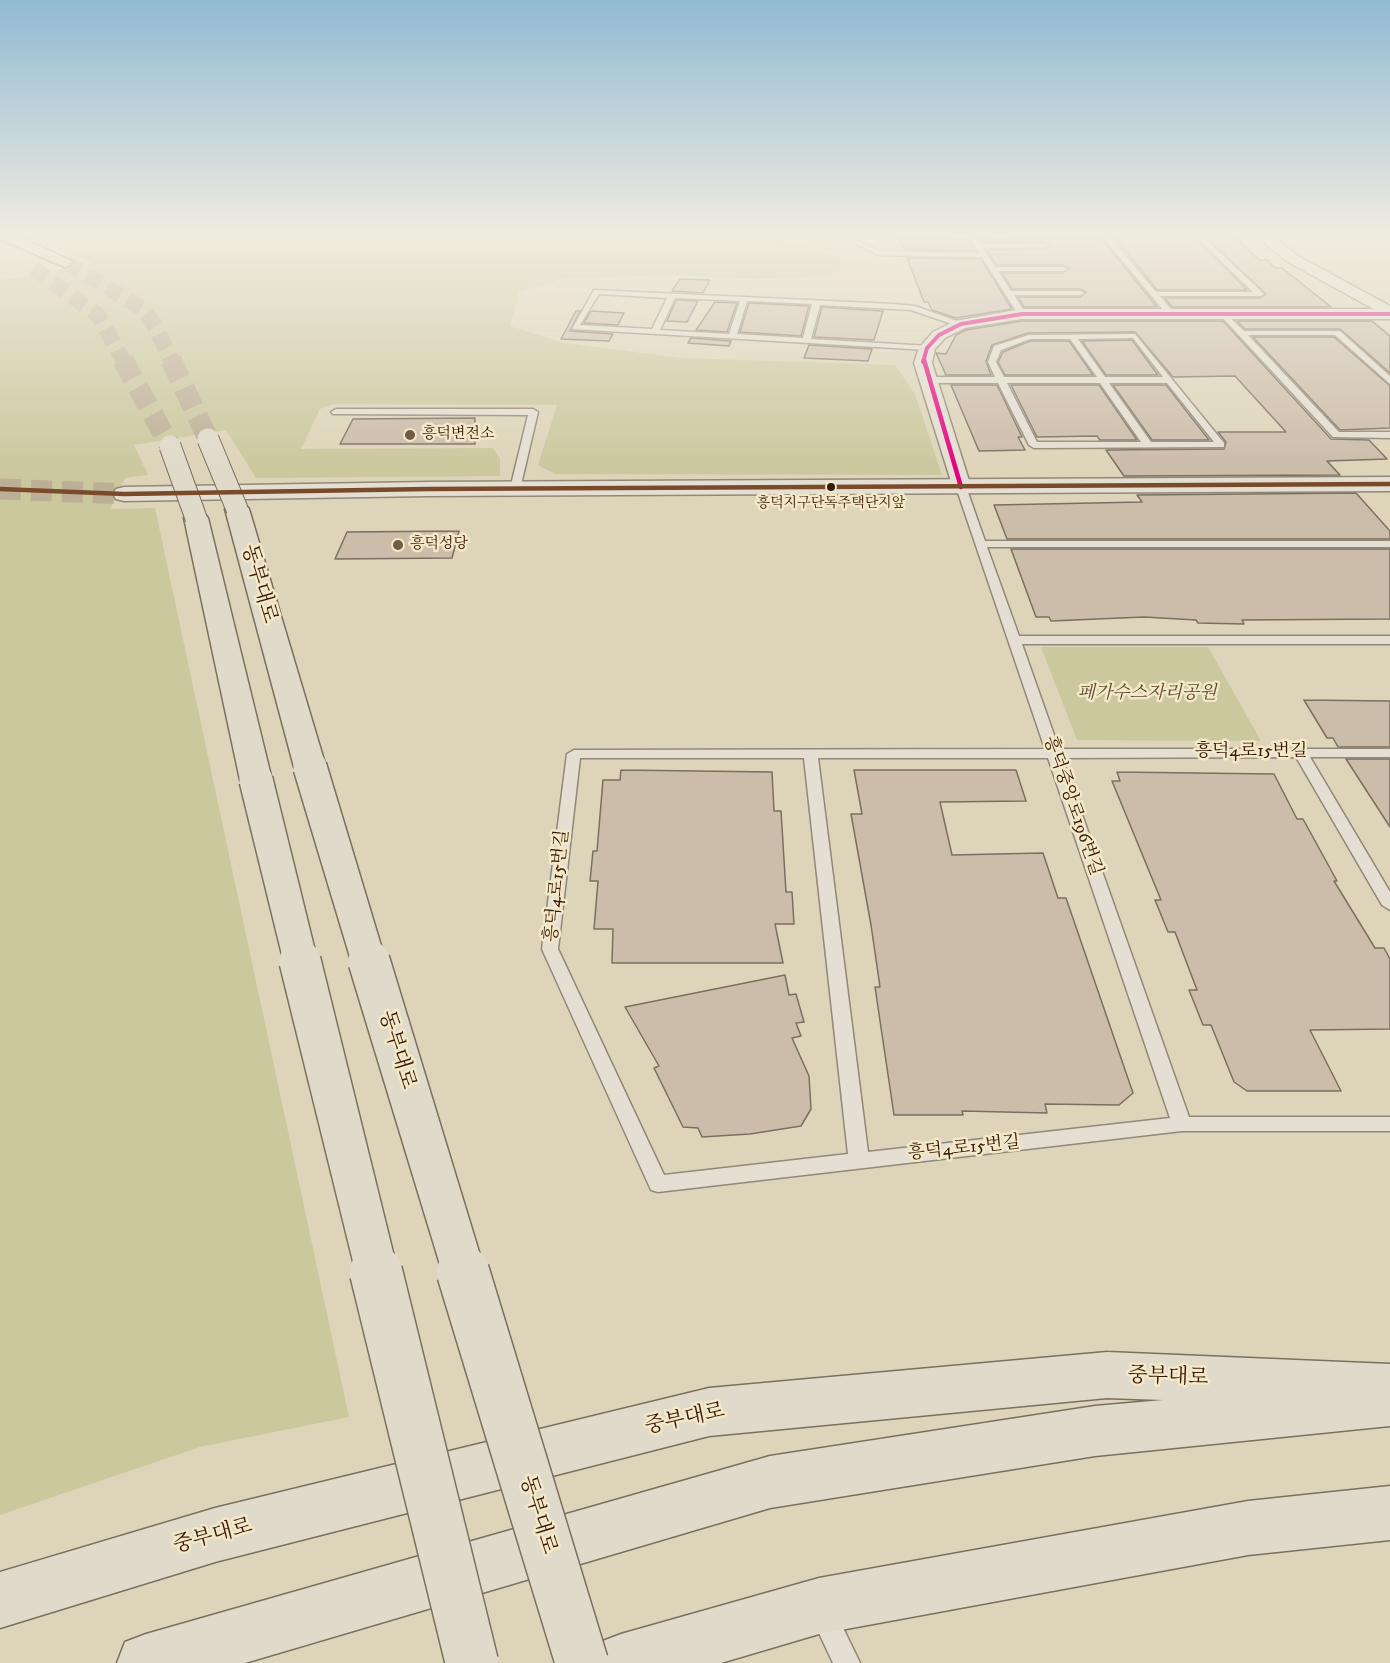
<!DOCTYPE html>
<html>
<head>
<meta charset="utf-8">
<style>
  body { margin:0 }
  canvas { display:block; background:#ded4b9 }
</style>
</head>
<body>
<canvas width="1390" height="1663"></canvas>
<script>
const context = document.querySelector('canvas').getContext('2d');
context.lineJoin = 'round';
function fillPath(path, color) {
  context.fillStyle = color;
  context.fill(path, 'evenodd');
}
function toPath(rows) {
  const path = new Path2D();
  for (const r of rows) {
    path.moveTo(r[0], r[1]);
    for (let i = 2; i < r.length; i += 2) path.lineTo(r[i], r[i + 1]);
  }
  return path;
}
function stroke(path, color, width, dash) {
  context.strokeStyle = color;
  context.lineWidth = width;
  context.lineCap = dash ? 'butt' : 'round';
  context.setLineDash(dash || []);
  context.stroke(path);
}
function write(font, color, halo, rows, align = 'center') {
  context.font = font + ' "IM FELL DW Pica","Noto Serif KR",serif';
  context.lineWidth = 5;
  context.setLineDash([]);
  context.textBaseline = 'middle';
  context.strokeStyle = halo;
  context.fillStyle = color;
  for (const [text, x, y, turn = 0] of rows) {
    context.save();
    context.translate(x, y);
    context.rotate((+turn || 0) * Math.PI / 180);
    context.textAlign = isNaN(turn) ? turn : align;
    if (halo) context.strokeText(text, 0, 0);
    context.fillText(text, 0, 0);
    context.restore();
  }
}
const green = toPath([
  [24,236,769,236,840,258,841,269,819,276,758,279,672,275,564,278,519,292,510,326,564,343,681,358,895,365,915,394,942,475,555,474,538,465,557,405,334,404,320,409,301,449,493,448,500,458,500,476,256,478,226,430,134,445,148,475,125,478,110,509,155,508,349,1417,200,1447,0,1515,0,277,8,280,94,263],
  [1041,647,1208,647,1261,741,1077,740]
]);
const building = toPath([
  [1114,236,1193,236,1247,290,1157,290,1114,236],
  [1205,236,1234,236,1259,260,1267,260,1275,268,1282,268,1331,307,1172,307,1165,298,1260,298,1266,294,1205,236],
  [899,237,968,239,975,251,904,249,899,237],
  [1056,238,1101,238,1157,307,1024,307,1018,297,1080,297,1086,292,1080,289,1012,289,1002,273,1063,273,1069,268,1063,265,996,265,987,250,1047,249,1049,246,1045,242,982,242,980,239,1056,238],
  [907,258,981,259,1012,309,956,318,932,310,928,302,924,302,907,258],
  [680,279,710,280,703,293,672,291,680,279],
  [676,300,698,301,687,322,667,321,676,300],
  [715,302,737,303,727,332,696,330,715,302],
  [749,303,809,306,801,336,740,332,749,303],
  [822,307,883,311,874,340,814,337,822,307],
  [576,311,580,311,570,331,613,334,609,341,561,339,576,311],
  [591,311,624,313,618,325,584,323,591,311],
  [1022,321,1223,321,1331,439,1369,440,1387,459,1327,461,1340,475,1124,476,1106,450,1224,449,1226,442,1218,432,1286,432,1235,376,1173,377,1135,332,1028,333,992,345,986,361,991,375,946,375,936,353,946,354,956,335,966,330,1022,321],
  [1237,321,1372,321,1390,336,1390,373,1340,329,1245,329,1237,321],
  [1253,337,1334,337,1390,386,1390,428,1340,430,1253,337],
  [691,338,731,341,729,346,688,343,691,338],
  [1132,340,1158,375,1106,375,1082,341,1132,340],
  [1030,341,1069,341,1093,375,1005,375,998,362,1003,352,1030,341],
  [809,345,872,349,868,361,804,358,809,345],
  [951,385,997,385,1022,437,1018,437,1025,450,979,451,951,385],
  [1011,385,1099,385,1137,440,1100,440,1097,436,1037,437,1011,385],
  [1113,385,1166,385,1209,440,1152,440,1113,385],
  [475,418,475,444,340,444,353,419,475,418],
  [1356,493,1390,531,1390,539,1007,539,994,505,1142,502,1137,495,1356,493],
  [459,531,452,558,335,559,347,532,459,531],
  [1011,549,1390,549,1390,619,1242,620,1244,624,1198,623,1196,620,1144,617,1051,621,1049,617,1036,617,1011,549],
  [1304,700,1390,701,1390,747,1338,747,1333,738,1327,738,1304,700],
  [1346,759,1390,759,1390,827,1346,759],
  [621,770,772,772,774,811,781,811,786,892,792,892,794,924,775,924,783,963,612,963,613,929,594,929,598,881,590,881,593,851,597,851,603,780,620,780,621,770],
  [854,770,1016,770,1026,801,940,802,952,855,1043,853,1058,898,1066,898,1133,1093,1119,1105,1045,1104,1047,1113,962,1111,963,1115,894,1115,875,987,880,987,871,925,851,814,862,814,854,770],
  [1117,772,1274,774,1297,819,1303,819,1337,881,1334,881,1375,948,1384,948,1390,959,1390,1029,1310,1030,1341,1091,1247,1091,1234,1082,1211,1025,1203,1025,1189,990,1197,990,1175,932,1168,932,1155,900,1161,900,1112,781,1120,781,1117,772],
  [785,975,789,995,796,994,804,1022,796,1023,801,1036,792,1038,809,1076,811,1109,801,1126,750,1134,702,1137,698,1128,683,1127,654,1068,659,1066,625,1007,785,975]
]);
const tertiaryTunnel = toPath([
  [0,489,124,494]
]);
const trunkTunnelFar1 = toPath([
  [66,262,143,309,156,328,172,362],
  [33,268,98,315,124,362]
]);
const trunkTunnel = toPath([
  [123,360,170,446],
  [171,360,208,439]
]);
const service = toPath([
  [839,236,848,236,880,251,979,253,969,236,975,236,981,244,1045,244,1047,247,983,248,995,267,1063,267,1067,269,1063,271,998,271,1011,291,1080,291,1084,293,1080,295,1014,295,1026,314,1022,316,1018,314,982,257,879,255,839,236],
  [1102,236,1109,236,1156,292,1253,292,1195,236,1202,236,1264,294,1260,296,1160,296,1175,314,1168,316,1102,236],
  [594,290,893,304,915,306,965,324,958,326,911,310,820,305,811,339,930,346,931,348,927,350,572,329,594,290],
  [599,294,667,298,652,329,580,325,599,294],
  [675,298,740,301,729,334,660,330,675,298],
  [747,301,812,304,803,338,737,334,747,301],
  [1224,312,1244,331,1340,331,1390,376,1390,384,1335,335,1248,335,1339,432,1390,432,1390,438,1333,437,1221,316,1220,314,1224,312],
  [1135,334,1224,443,1224,447,1034,448,1029,445,998,383,926,383,922,380,926,377,995,377,988,362,994,346,1029,335,1135,334],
  [1133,338,1163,377,1105,377,1078,339,1133,338],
  [1030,339,1070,339,1097,377,1004,377,996,362,1001,350,1030,339],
  [1007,383,1100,383,1141,442,1037,442,1007,383],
  [1109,383,1167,383,1214,442,1151,442,1109,383],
  [336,409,533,409,538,412,520,489,515,492,510,489,528,415,333,414,331,412,336,409],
  [957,485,966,487,985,541,1390,541,1390,547,987,547,1019,636,1390,636,1390,644,1022,644,1059,749,1390,749,1390,757,1310,757,1390,892,1390,910,1382,905,1296,757,1062,758,1189,1117,1390,1117,1390,1131,1182,1131,658,1192,651,1190,542,949,567,754,574,750,1045,749,956,487,957,485],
  [580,758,804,758,848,1154,664,1175,558,949,580,758],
  [818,758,1048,758,1170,1118,868,1152,818,758],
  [823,1601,832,1605,860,1663,833,1663,810,1614,814,1605,823,1601]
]);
const minor = toPath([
  [1022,309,1390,309,1390,319,1022,319,965,328,945,338,935,349,932,363,971,487,968,491,961,493,954,491,914,363,919,348,933,332,955,321,1022,309]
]);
const tertiary = toPath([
  [1256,236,1273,236,1298,256,1390,306,1390,318,1288,262,1256,236],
  [1390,477,1390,491,428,496,124,501,116,499,113,494,116,489,124,487,428,482,1390,477]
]);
const primary = toPath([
  [1107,1352,1390,1364,1390,1426,1095,1456,770,1508,245,1663,117,1663,125,1642,146,1634,770,1456,1095,1406,1163,1400,1107,1398,709,1436,215,1562,0,1628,0,1572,215,1508,709,1388,1107,1352],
  [1390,1486,1390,1540,1248,1555,819,1634,721,1663,592,1663,600,1642,621,1634,819,1578,1248,1501,1390,1486]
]);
const trunk = toPath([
  [0,236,18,236,74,262,66,267,60,265,0,239,0,236],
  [237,502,245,504,249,509,326,767,321,774,310,776,299,774,294,767,225,509,229,504,237,502],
  [196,511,204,513,208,518,272,780,267,787,256,789,245,787,240,780,184,518,188,513,196,511]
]);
const trunkBridgeFar3 = toPath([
  [208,439,237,509],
  [170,446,196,518]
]);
const trunkBridgeFar2 = toPath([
  [310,767,369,963],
  [256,780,301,963]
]);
const trunkBridgeFar1 = toPath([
  [300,961,377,1273],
  [369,961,464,1273]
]);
const trunkBridge = toPath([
  [376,1272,472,1663],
  [463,1272,582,1663]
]);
const bus1Far1 = toPath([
  [923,362,927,348,939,335,961,324,1022,314,1390,314]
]);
const bus1 = toPath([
  [924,360,961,487]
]);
const bus2 = toPath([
  [0,489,124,494,428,489,1390,484]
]);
const markers = [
  [410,435,6,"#725b46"],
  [831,487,5,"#381a08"],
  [398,545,6,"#725b46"]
];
const farBusnames = [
  ["흥덕지구단독주택단지앞",831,504]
];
const farPoinames = [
  ["흥덕변전소",422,435],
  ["흥덕성당",410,545]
];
const parkNames = [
  ["페가수스자리공원",1147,694]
];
const streetNames = [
  ["흥덕4로15번길",1251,752],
  ["흥덕중앙로196번길",1072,806,71],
  ["흥덕4로15번길",558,886,-84],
  ["흥덕4로15번길",964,1149,-6]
];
const nearStreetnames = [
  ["동부대로",258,584,74],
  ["동부대로",396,1050,73],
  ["중부대로",1168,1378,2],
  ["중부대로",685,1420,-12],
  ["동부대로",537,1515,73],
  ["중부대로",213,1537,-15]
];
fillPath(green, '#cbc89e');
fillPath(building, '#ccbcaa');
stroke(building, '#7a7060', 1.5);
stroke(tertiaryTunnel, '#bdaf96', 21, [21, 10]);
stroke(trunkTunnelFar1, '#bdaf96', 16, [16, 8]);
stroke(trunkTunnel, '#bdaf96', 21, [21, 10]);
stroke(service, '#928877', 3);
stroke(minor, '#928877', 3);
stroke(tertiary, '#928877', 3);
stroke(primary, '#7a7060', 3);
stroke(trunk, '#7a7060', 3);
fillPath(service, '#e4dfd2');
fillPath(minor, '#e4dfd2');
fillPath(tertiary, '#e4dfd2');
fillPath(primary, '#e0daca');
fillPath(trunk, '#e0daca');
stroke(trunkBridgeFar3, '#7a7060', 23, []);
stroke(trunkBridgeFar2, '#7a7060', 36, []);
stroke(trunkBridgeFar1, '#7a7060', 44, []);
stroke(trunkBridge, '#7a7060', 55, []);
stroke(trunkBridgeFar3, '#e0daca', 21);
stroke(trunkBridgeFar2, '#e0daca', 33);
stroke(trunkBridgeFar1, '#e0daca', 41);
stroke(trunkBridge, '#e0daca', 52);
stroke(bus1Far1, '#e5007d', 4);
stroke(bus1, '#e5007d', 4.5);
stroke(bus2, '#7a4b2a', 4.5);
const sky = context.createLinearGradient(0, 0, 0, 469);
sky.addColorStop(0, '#91bad3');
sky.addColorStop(0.5, '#f0ece0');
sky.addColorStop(1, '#f0ece000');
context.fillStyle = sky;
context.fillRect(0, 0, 1390, 469);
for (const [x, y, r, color] of markers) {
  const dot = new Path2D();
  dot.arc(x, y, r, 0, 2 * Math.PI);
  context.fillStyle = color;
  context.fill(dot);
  stroke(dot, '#f3e8c8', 2);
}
write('14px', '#381a08', '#f3e8c8', farBusnames);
write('15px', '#381a08', '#f3e8c8', farPoinames, 'left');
write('italic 18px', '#5f4c2e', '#f3e8c8', parkNames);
write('18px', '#381a08', '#f3e8c8', streetNames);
write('21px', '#381a08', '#f3e8c8', nearStreetnames);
</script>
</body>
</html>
